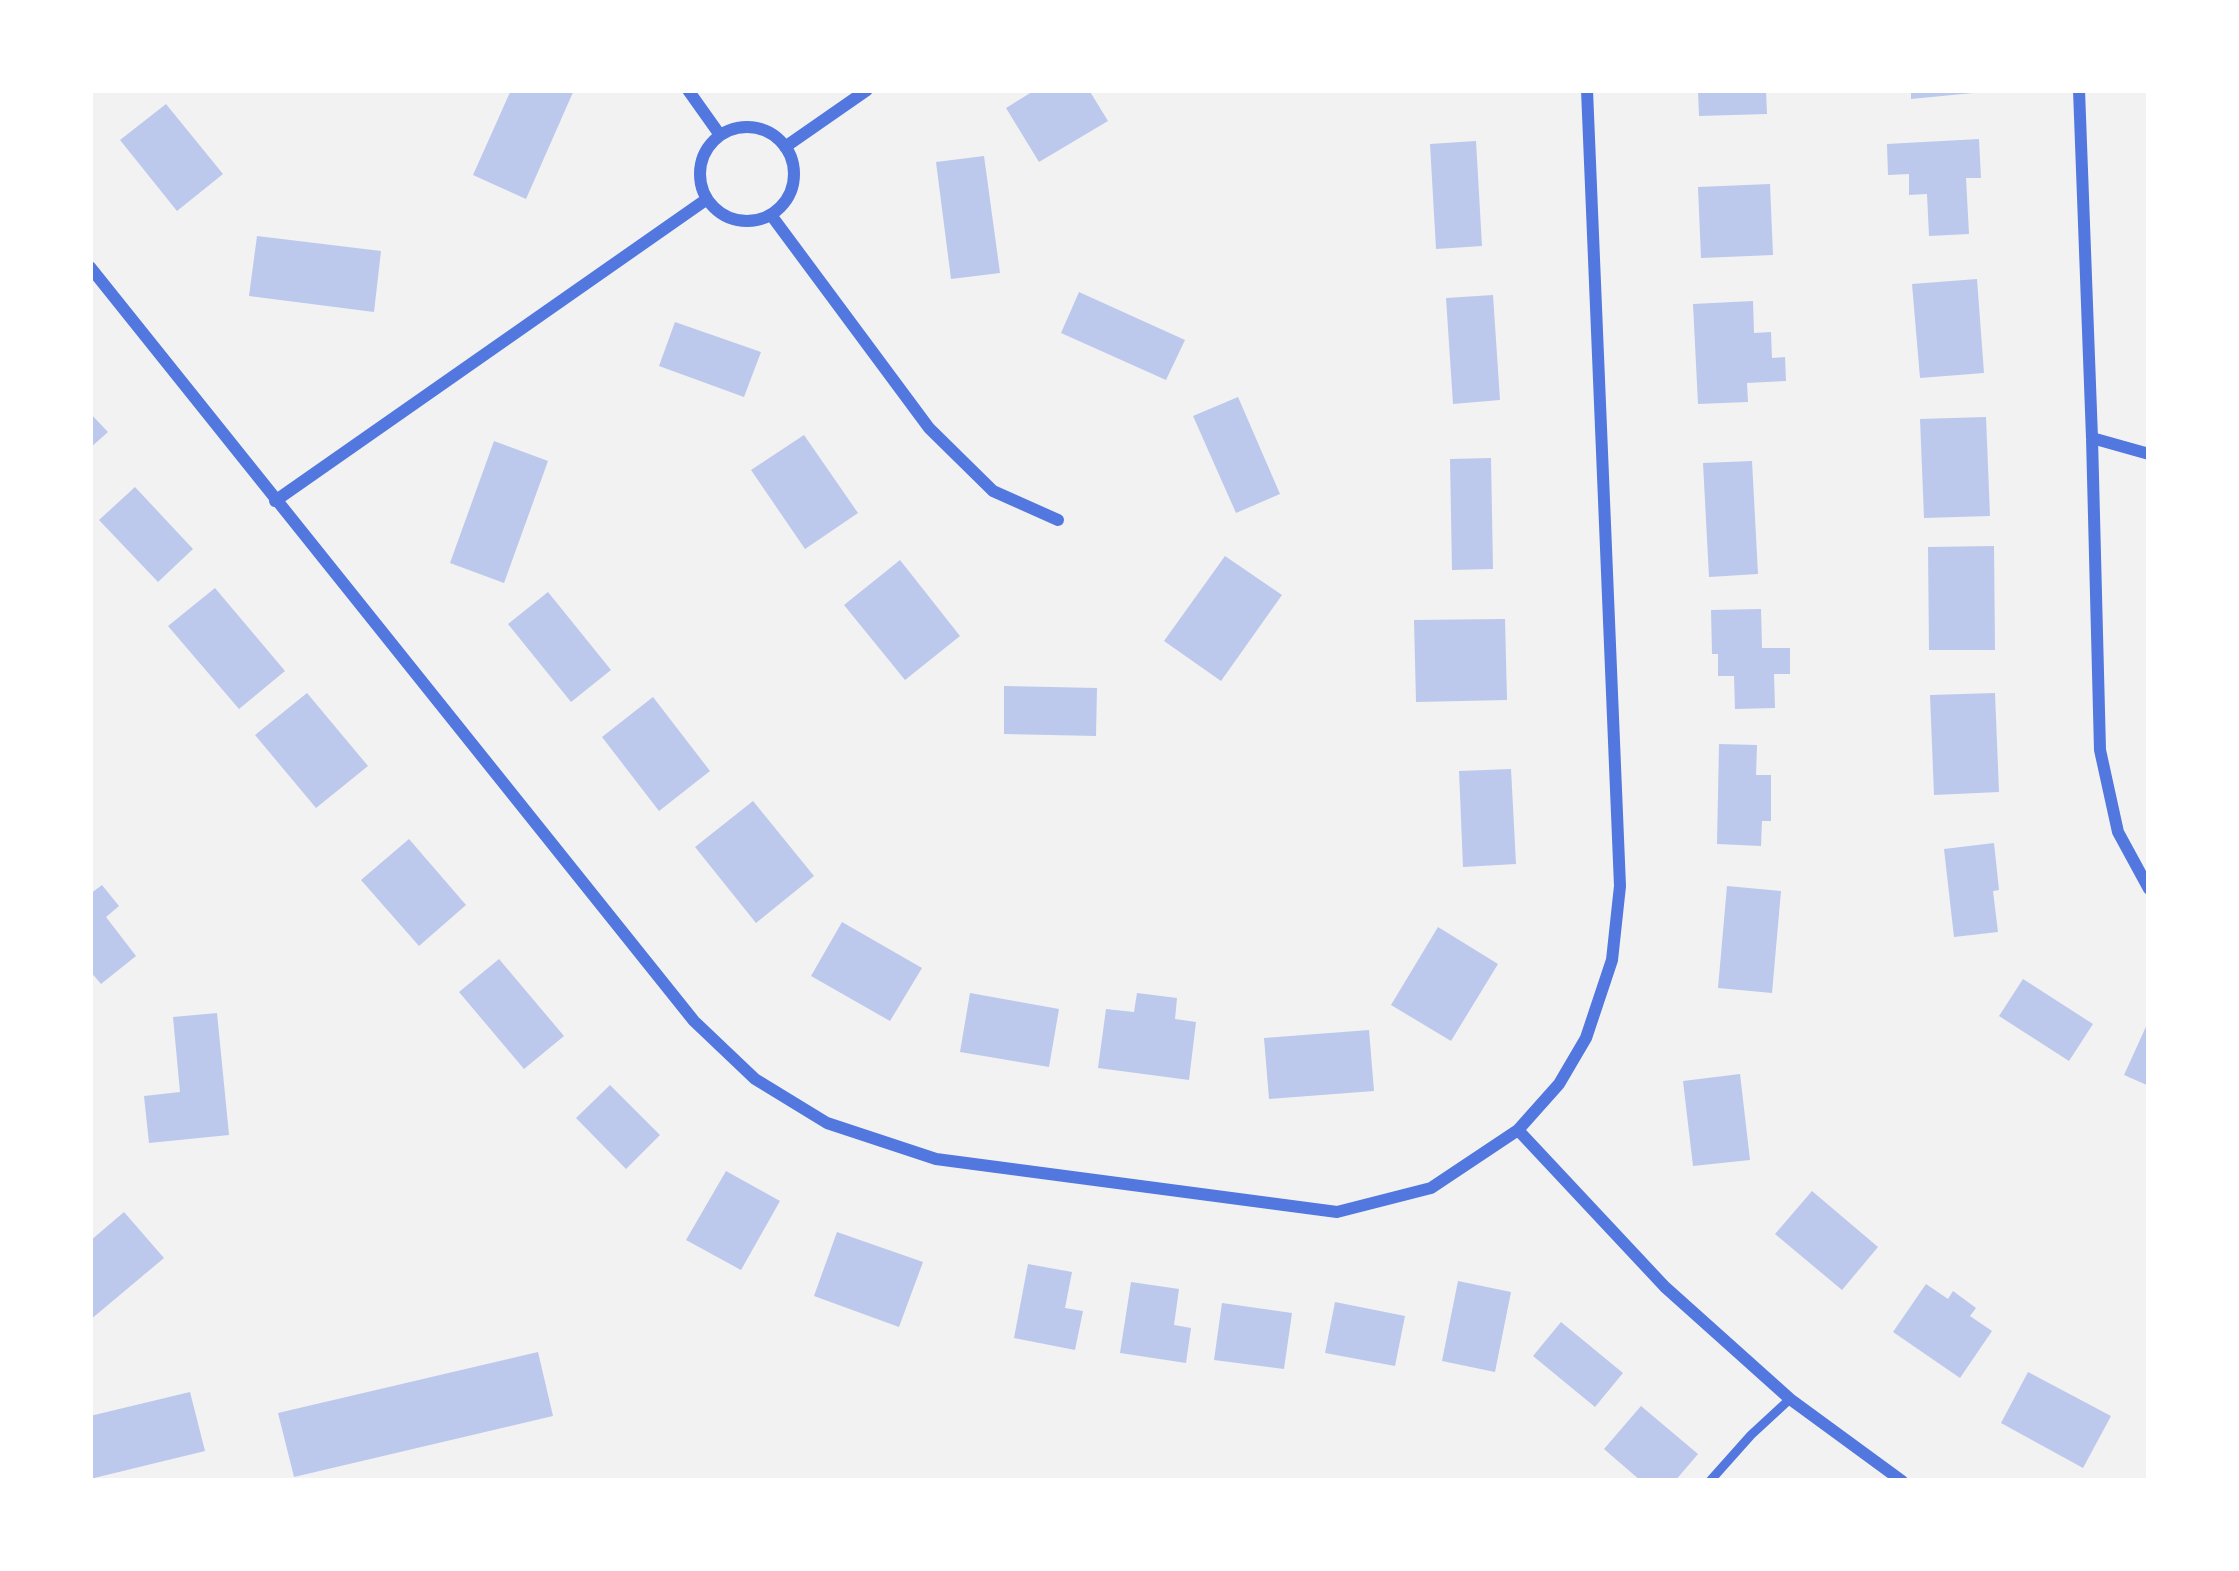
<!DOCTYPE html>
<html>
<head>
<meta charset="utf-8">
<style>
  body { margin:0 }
  #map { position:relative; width:2239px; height:1571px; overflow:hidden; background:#f2f2f2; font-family:Commissioner,sans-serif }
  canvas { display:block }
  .frame { position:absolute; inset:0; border:93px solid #fff; pointer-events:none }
</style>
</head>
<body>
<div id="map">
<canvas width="2239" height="1571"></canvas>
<div class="frame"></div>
</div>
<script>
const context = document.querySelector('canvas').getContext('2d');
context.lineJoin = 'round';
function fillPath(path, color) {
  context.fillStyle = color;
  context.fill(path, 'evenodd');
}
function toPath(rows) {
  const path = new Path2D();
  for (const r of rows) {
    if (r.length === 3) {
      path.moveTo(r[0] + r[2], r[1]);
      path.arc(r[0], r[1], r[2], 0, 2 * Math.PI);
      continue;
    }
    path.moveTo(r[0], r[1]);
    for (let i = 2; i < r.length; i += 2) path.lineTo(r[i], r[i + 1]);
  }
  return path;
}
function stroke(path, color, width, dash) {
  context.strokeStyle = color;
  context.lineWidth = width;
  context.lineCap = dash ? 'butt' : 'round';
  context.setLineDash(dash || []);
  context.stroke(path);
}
const building = toPath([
  [511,90,574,90,526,199,473,175],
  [1035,90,1089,90,1108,121,1039,162,1006,108],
  [1698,90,1766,90,1767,114,1699,116],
  [1911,90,1973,90,1973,93,1911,99],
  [166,104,223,174,177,211,120,140],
  [1979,139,1981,178,1966,178,1969,234,1929,236,1927,194,1909,195,1909,174,1888,175,1887,144],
  [1476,141,1482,246,1436,249,1430,144],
  [984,156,1000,273,951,279,936,162],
  [1770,184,1773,255,1701,258,1698,187],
  [257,236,381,251,374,312,249,296],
  [1977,279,1984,373,1920,378,1912,284],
  [1079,292,1185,340,1166,380,1061,333],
  [1493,295,1500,400,1453,404,1446,298],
  [1753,301,1754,333,1771,332,1772,358,1785,357,1786,381,1747,383,1748,402,1698,404,1693,304],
  [675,322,761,352,744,397,659,366],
  [1238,397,1280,494,1236,513,1193,416],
  [90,413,108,432,90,448],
  [1986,417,1990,516,1924,518,1920,419],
  [804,435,858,513,805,549,751,470],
  [494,441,548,461,504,583,450,563],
  [1491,458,1493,569,1452,570,1450,459],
  [1752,461,1758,574,1709,577,1703,463],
  [135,487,193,549,158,582,99,520],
  [1994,546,1995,650,1929,650,1928,547],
  [1225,556,1282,595,1221,681,1164,641],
  [900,560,960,636,905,680,844,605],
  [215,588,285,671,239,709,168,626],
  [548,592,611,670,571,702,508,624],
  [1761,609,1762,648,1790,648,1790,674,1774,674,1775,708,1735,709,1734,676,1718,676,1718,654,1712,654,1711,610],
  [1505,619,1507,700,1416,702,1414,620],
  [1004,686,1097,688,1096,736,1004,734],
  [307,693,368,766,316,808,255,735],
  [1995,693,1999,792,1934,795,1930,695],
  [653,697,710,771,659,811,602,737],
  [1719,744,1757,745,1756,775,1771,775,1771,821,1762,821,1761,846,1717,844],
  [1511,769,1516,864,1463,867,1459,771],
  [753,801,814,876,756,923,695,847],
  [409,839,466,905,419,946,361,880],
  [1994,843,1999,890,1993,891,1998,932,1954,937,1944,849],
  [102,885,119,906,106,917,136,956,101,984,90,971,90,894],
  [1727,886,1781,891,1772,993,1718,988],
  [842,922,922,968,890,1021,811,976],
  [1438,927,1498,964,1451,1041,1391,1005],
  [499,959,564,1036,524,1069,459,992],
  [2023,979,2093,1024,2069,1061,1999,1016],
  [970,993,1059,1009,1049,1067,960,1052],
  [1137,993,1177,998,1175,1019,1196,1022,1189,1080,1098,1068,1106,1009,1134,1012],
  [217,1013,229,1135,149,1143,144,1096,180,1092,173,1017],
  [2149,1020,2149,1086,2124,1075],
  [1369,1030,1374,1091,1269,1099,1264,1038],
  [1740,1074,1750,1160,1693,1166,1683,1081],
  [610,1085,660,1135,626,1169,576,1118],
  [726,1171,780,1201,741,1270,686,1240],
  [1812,1191,1878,1247,1842,1290,1775,1234],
  [124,1212,164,1258,90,1320,90,1241],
  [837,1232,923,1262,899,1327,814,1296],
  [1028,1264,1072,1272,1065,1308,1083,1311,1075,1350,1014,1338],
  [1458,1281,1511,1292,1495,1372,1442,1361],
  [1131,1282,1179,1289,1174,1325,1191,1328,1186,1363,1120,1353],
  [1926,1284,1948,1299,1953,1291,1976,1308,1970,1316,1992,1331,1960,1378,1893,1332],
  [1335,1302,1405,1316,1395,1366,1325,1353],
  [1222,1303,1292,1313,1284,1369,1214,1360],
  [1561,1322,1623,1373,1595,1407,1533,1356],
  [538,1352,553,1416,294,1477,278,1413],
  [2028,1372,2111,1416,2083,1468,2001,1423],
  [190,1392,205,1451,90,1479,90,1416],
  [1641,1406,1698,1454,1675,1481,1641,1481,1604,1449]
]);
const service = toPath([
  [1710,1481,1751,1435,1790,1399]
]);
const minor = toPath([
  [688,90,720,135],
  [2079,90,2092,438,2100,750,2118,832,2149,889],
  [747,174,47],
  [785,147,867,90],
  [771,215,929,428,993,491,1058,520],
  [90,267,694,1021,755,1079,827,1123,936,1159,1337,1212,1431,1188,1518,1130,1559,1084,1586,1038,1612,960,1620,886,1587,90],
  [2092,438,2149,454],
  [275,501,707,199],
  [1518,1130,1665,1287,1790,1399,1902,1481]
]);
fillPath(building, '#bdc9ec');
stroke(service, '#5277de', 9);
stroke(minor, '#5277de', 12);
</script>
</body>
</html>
